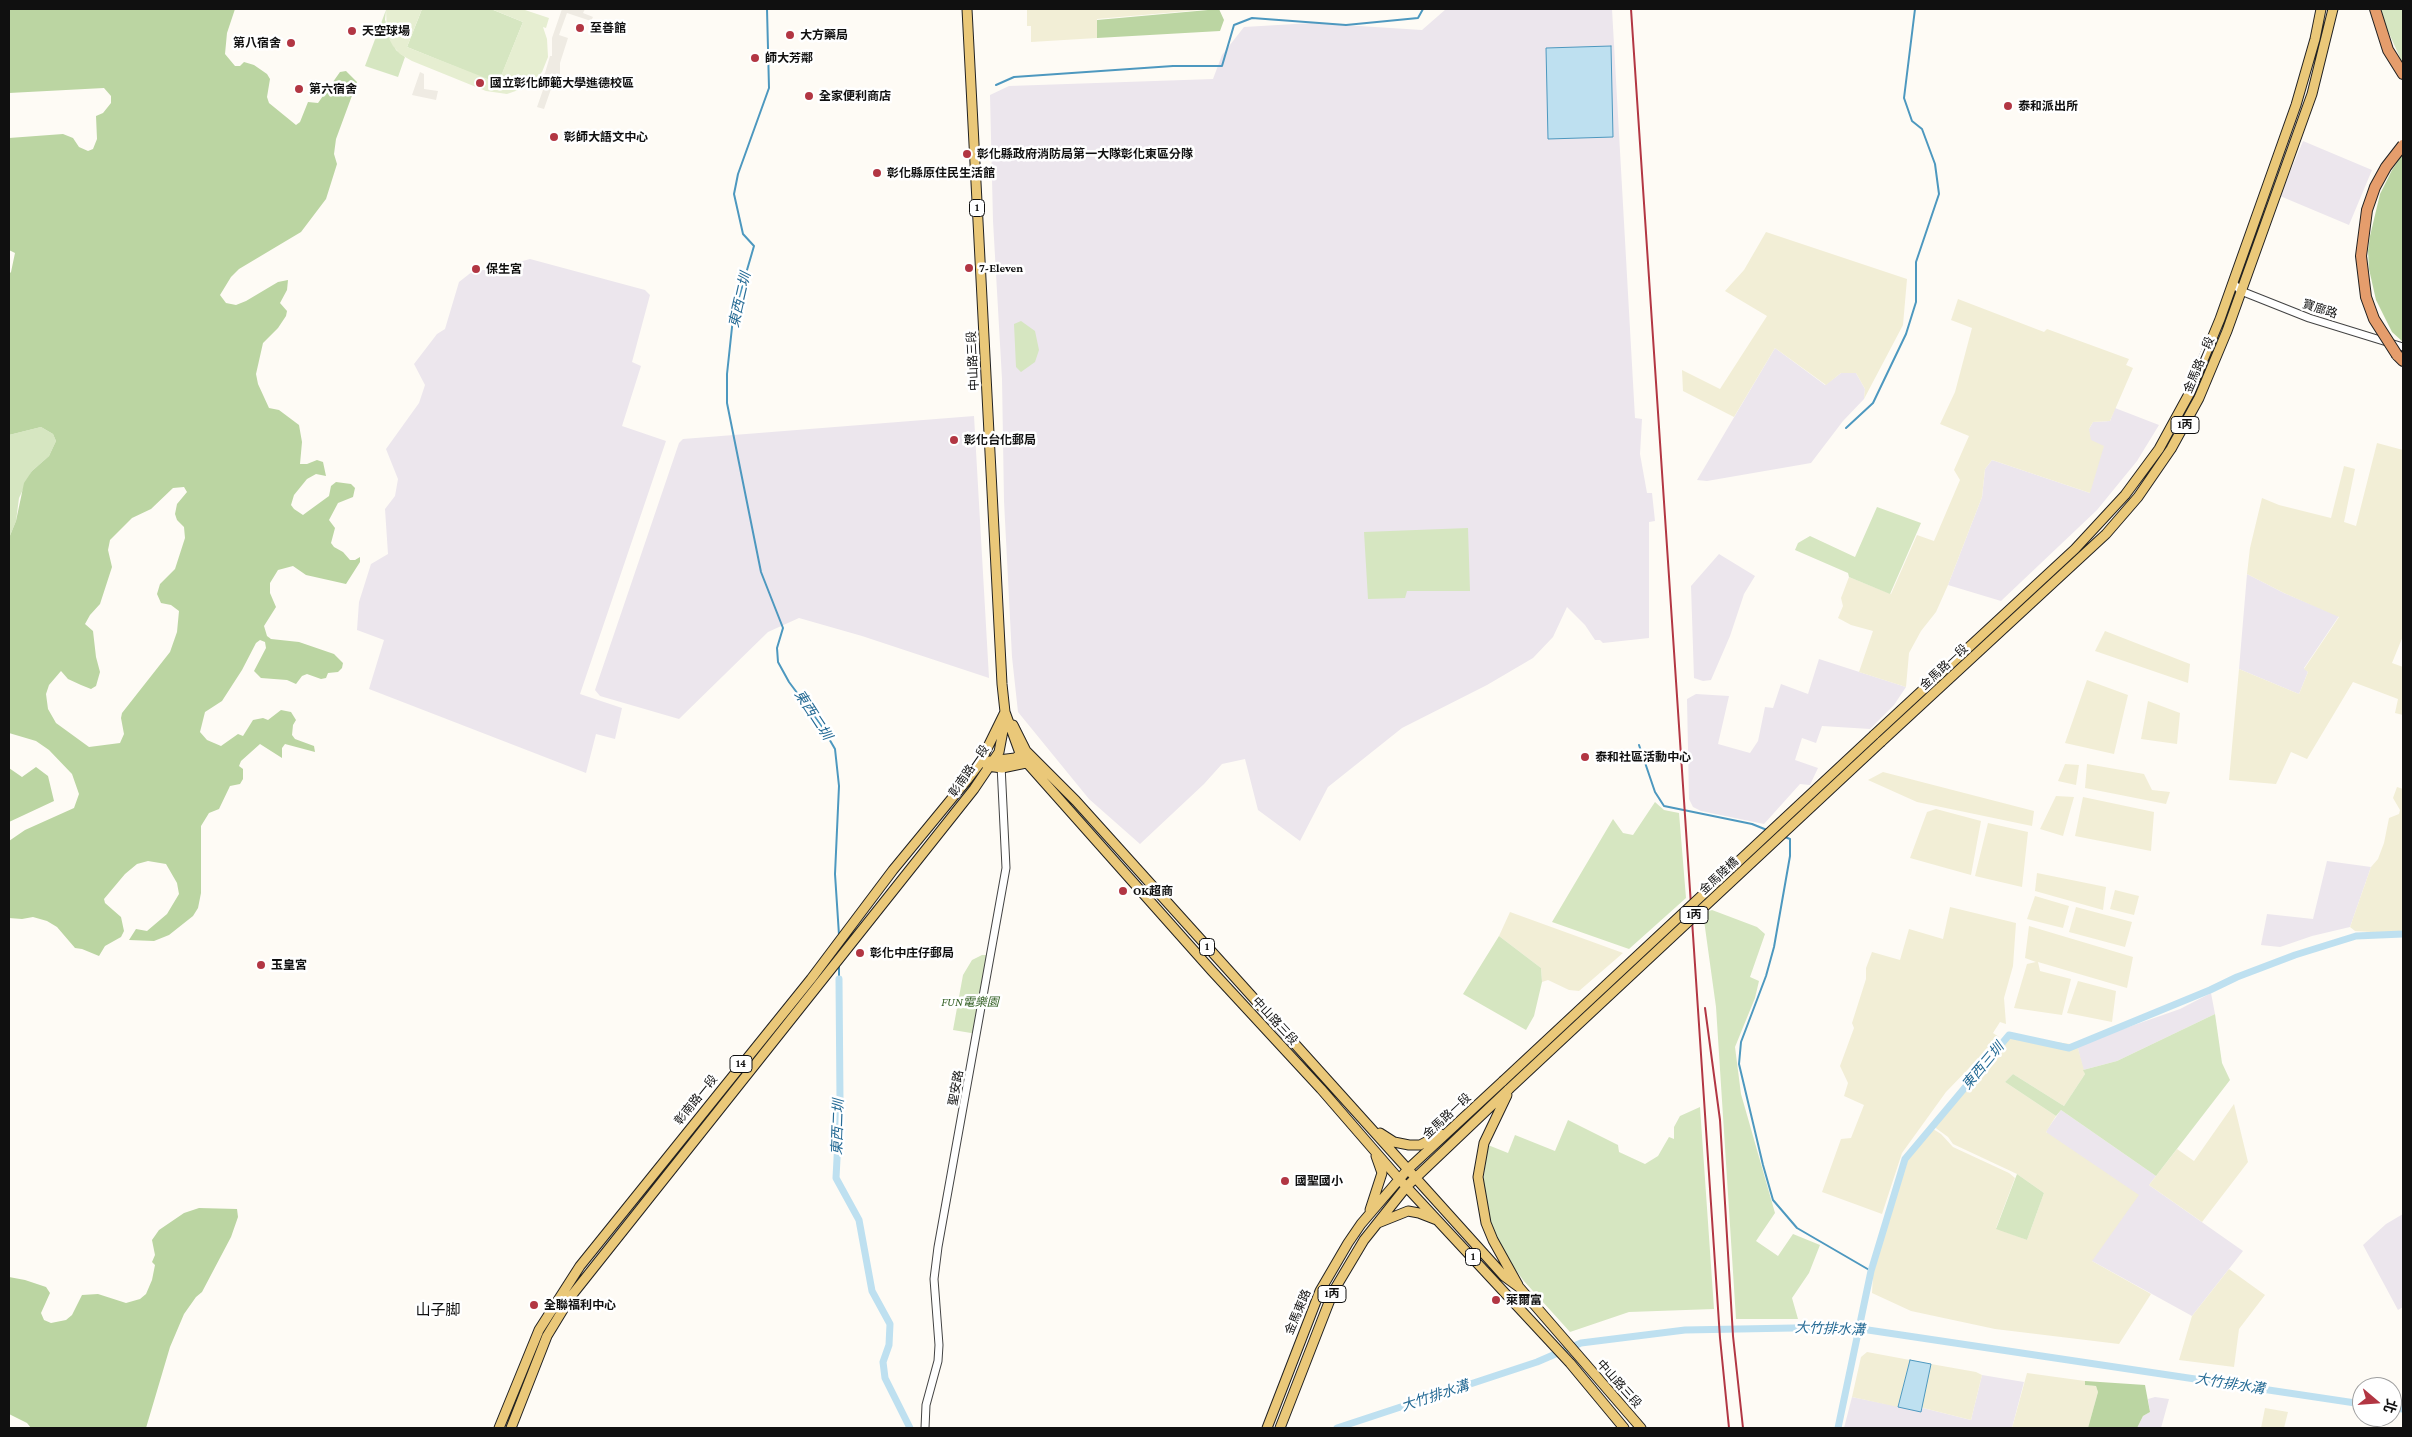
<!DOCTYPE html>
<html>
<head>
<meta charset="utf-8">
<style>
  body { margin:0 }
  #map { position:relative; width:2412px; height:1437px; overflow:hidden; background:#fefbf5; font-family:"Crimson Pro","Noto Sans TC",serif }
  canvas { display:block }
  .frame { position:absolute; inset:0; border:10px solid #101010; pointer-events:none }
  .north { position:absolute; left:2352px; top:1377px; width:50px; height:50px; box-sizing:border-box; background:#fff; border:1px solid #9f9f9f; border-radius:50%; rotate:108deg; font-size:14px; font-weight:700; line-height:20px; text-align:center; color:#101010 }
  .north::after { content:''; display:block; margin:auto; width:18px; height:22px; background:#b23643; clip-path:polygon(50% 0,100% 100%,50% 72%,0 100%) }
</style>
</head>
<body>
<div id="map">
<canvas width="2412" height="1437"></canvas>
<div class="frame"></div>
<div class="north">北</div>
</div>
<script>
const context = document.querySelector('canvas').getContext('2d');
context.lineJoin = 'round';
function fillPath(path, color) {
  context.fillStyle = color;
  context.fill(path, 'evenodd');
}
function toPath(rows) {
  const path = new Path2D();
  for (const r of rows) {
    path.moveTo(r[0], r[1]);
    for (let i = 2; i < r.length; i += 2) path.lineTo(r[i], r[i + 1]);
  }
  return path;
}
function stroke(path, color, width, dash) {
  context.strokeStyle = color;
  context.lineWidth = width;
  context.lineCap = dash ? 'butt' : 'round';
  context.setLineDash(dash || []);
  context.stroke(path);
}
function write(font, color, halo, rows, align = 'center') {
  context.font = font + ' "Crimson Pro","Noto Sans TC",serif';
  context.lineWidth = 5;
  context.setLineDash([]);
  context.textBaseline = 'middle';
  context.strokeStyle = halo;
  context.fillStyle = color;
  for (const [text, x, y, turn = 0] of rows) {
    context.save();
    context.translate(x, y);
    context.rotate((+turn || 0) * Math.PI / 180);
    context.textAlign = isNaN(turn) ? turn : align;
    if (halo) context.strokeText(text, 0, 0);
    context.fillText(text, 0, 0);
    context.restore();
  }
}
const industrial = toPath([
  [1446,9,1612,9,1635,418,1642,419,1640,454,1647,493,1652,493,1655,521,1649,522,1649,638,1603,643,1600,640,1595,640,1585,625,1567,607,1553,637,1533,658,1487,685,1402,728,1328,787,1300,841,1258,810,1245,759,1222,764,1204,784,1140,844,1089,799,1018,712,1012,657,1004,501,1002,379,993,221,990,95,1009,86,1213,79,1222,55,1244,27,1312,23,1422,30],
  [2303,141,2372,170,2349,225,2280,196],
  [530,259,645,290,650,295,632,362,641,366,622,426,666,441,580,694,622,708,615,739,596,734,586,773,369,689,384,640,357,630,359,602,371,564,388,554,385,509,395,496,398,479,386,449,419,403,425,385,414,364,437,334,445,329,459,282,473,271,494,269],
  [1775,348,1825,385,1841,373,1856,373,1865,389,1864,399,1843,421,1811,463,1707,481,1697,480],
  [2115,408,2159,425,2137,461,2097,510,2001,601,1948,585,1982,497,1985,469,1992,460,2090,493,2089,429,2093,422,2110,421],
  [974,416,989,678,862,636,799,618,768,632,679,719,600,696,595,690,679,443,683,439],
  [1719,554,1755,576,1744,594,1730,636,1711,680,1703,681,1694,678,1691,586],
  [2247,574,2284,593,2339,616,2304,668,2308,672,2299,694,2239,669],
  [1819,659,1906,687,1894,705,1870,729,1822,726,1816,743,1802,738,1795,760,1818,768,1810,785,1800,784,1764,824,1701,811,1693,807,1689,799,1687,699,1696,694,1729,696,1718,744,1750,753,1758,741,1765,707,1773,708,1781,684,1808,694],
  [2327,861,2371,867,2350,927,2312,936,2280,947,2261,945,2267,914,2313,919],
  [2211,993,2215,1014,2117,1061,2083,1070,2077,1045,2180,1009],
  [2061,1110,2156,1176,2149,1185,2243,1251,2192,1316,2092,1261,2046,1131],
  [2403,1214,2403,1307,2398,1310,2363,1245,2386,1224],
  [1982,1375,2024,1382,2012,1428,1844,1428,1852,1397,1921,1411,1923,1408,1971,1420],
  [2155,1397,2169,1399,2161,1428,2137,1428,2143,1416,2150,1412,2148,1399]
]);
const farmland = toPath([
  [1027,9,1212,9,1097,19,1097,38,1031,42,1031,26,1027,26],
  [1766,232,1907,279,1903,325,1864,399,1865,389,1856,373,1841,373,1826,385,1775,348,1734,417,1683,391,1682,370,1720,389,1767,316,1725,291,1744,270],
  [1958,299,2044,332,2047,329,2129,359,2126,365,2133,368,2110,421,2093,422,2089,429,2091,440,2104,446,2090,493,1992,460,1985,469,1982,497,1948,585,1936,612,1921,631,1909,653,1906,687,1859,672,1873,631,1851,625,1838,618,1843,606,1841,598,1849,577,1891,594,1917,535,1934,541,1960,480,1954,470,1969,436,1940,424,1955,392,1972,328,1951,320],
  [2377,443,2403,450,2403,636,2392,663,2403,667,2403,715,2395,713,2398,699,2353,682,2307,759,2291,752,2276,784,2229,780,2239,669,2299,694,2308,672,2304,669,2339,617,2284,593,2247,574,2250,548,2262,498,2279,505,2331,518,2344,466,2355,469,2344,522,2356,526],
  [2105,631,2190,664,2188,683,2095,651],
  [2087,680,2128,695,2114,754,2065,743],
  [2148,701,2180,713,2177,744,2141,739],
  [2065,764,2079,765,2076,785,2058,781],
  [2087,764,2144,774,2152,790,2170,792,2166,804,2085,788],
  [1883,772,2034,811,2032,826,1917,802,1868,780],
  [2397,787,2403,789,2403,934,2355,931,2350,927,2371,867,2378,859,2384,843,2389,818,2399,814,2400,810,2393,798],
  [2056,796,2074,797,2063,836,2040,829],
  [2083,797,2154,812,2151,851,2075,836],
  [1936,809,1981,821,1971,875,1910,858,1927,812],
  [1988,823,2028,832,2022,887,1975,876],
  [2037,873,2106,887,2103,910,2035,891],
  [2115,890,2139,896,2134,915,2110,909],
  [2035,896,2069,906,2063,928,2027,919],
  [1950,907,2016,923,2013,966,2004,998,2006,1024,2000,1022,1993,1033,1999,1037,1946,1092,1902,1153,1882,1214,1822,1192,1841,1139,1851,1138,1864,1105,1844,1096,1848,1083,1840,1066,1854,1028,1852,1023,1866,979,1866,968,1872,952,1900,960,1909,929,1943,939],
  [2076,907,2132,922,2125,947,2069,932],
  [1510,912,1623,953,1579,991,1569,990,1548,980,1542,982,1541,968,1499,936],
  [2029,926,2133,957,2127,988,2038,962,2040,971,2071,979,2062,1015,2014,1008,2027,964,2036,962,2025,958],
  [2078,981,2116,991,2112,1022,2067,1013],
  [2016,1036,2077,1045,2085,1074,2064,1106,2013,1074,2005,1082,2056,1116,2046,1132,2139,1195,2092,1261,2151,1294,2119,1344,1995,1329,1911,1311,1872,1293,1873,1274,1889,1214,1908,1156,1930,1127,1941,1134,1953,1147,2009,1173,2015,1178,1996,1228,2027,1240,2044,1193,2017,1174,1953,1144,1948,1137,1933,1126,1947,1104,2008,1039],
  [2234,1104,2248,1162,2202,1222,2149,1185,2177,1149,2194,1161],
  [2229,1269,2265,1295,2239,1329,2234,1367,2179,1360,2192,1316],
  [1867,1352,1910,1360,1898,1407,1852,1397,1861,1357],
  [1931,1364,1976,1372,1982,1375,1971,1420,1923,1408,1921,1406],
  [2027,1373,2085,1381,2085,1385,2096,1386,2098,1392,2088,1428,2012,1428],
  [2265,1408,2288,1412,2284,1428,2261,1428]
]);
const green = toPath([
  [422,9,491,9,523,22,498,84,407,47],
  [2378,9,2403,9,2403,63,2402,62],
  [386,10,385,20,396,50,405,57,398,77,365,66],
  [1021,321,1035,331,1039,350,1035,362,1021,372,1016,367,1014,324],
  [41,427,53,434,56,441,49,456,32,471,19,498,16,521,9,538,9,435],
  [1877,507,1921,523,1890,594,1849,577,1848,573,1795,550,1798,543,1810,536,1855,557],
  [1468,528,1470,591,1407,591,1405,598,1368,599,1364,532],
  [1655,802,1664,810,1679,813,1686,898,1629,949,1552,922,1613,819,1623,833,1633,835],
  [1712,910,1757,927,1765,934,1750,977,1759,981,1755,998,1735,1047,1741,1094,1775,1213,1756,1241,1778,1256,1793,1234,1820,1245,1809,1273,1792,1298,1798,1319,1736,1319,1716,1007,1703,913],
  [1499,936,1541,968,1542,982,1534,1016,1526,1030,1463,994],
  [982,955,991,955,977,1034,953,1030,963,975,972,960],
  [2215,1014,2222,1063,2230,1080,2156,1176,2061,1110,2056,1116,2005,1082,2013,1074,2064,1106,2085,1074,2083,1070,2117,1061],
  [1700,1107,1714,1309,1629,1312,1570,1332,1523,1280,1503,1252,1487,1218,1483,1183,1488,1145,1508,1153,1515,1135,1555,1151,1568,1120,1618,1145,1619,1152,1645,1164,1658,1156,1669,1137,1674,1139,1674,1127,1680,1116],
  [2017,1174,2044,1193,2027,1240,1996,1229]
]);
const forest = toPath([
  [9,9,235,9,227,33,225,54,235,66,240,66,244,62,254,65,267,74,270,79,267,97,269,103,296,125,300,122,308,102,318,103,340,72,346,71,357,82,336,139,334,154,337,164,326,199,301,232,239,269,231,277,220,295,226,303,236,305,246,301,278,282,288,280,287,290,280,303,287,311,286,316,278,328,263,343,256,374,258,384,269,408,279,410,299,425,302,442,300,464,307,464,317,460,323,462,326,476,316,474,307,479,294,495,291,505,294,509,303,515,307,512,329,496,331,486,336,482,351,484,355,488,353,497,338,503,329,520,335,528,331,543,334,547,343,552,350,560,355,560,360,557,360,562,346,584,306,575,293,566,278,570,270,583,270,593,276,607,264,626,267,636,271,639,299,642,334,654,343,663,342,668,338,672,328,673,326,678,321,679,307,674,302,676,296,684,287,680,261,678,254,671,266,648,265,642,260,640,256,643,242,670,222,701,205,712,200,732,207,740,221,746,238,734,243,736,253,720,263,718,268,720,281,710,291,712,296,720,293,725,292,735,295,739,314,746,315,752,285,744,282,748,282,758,260,744,241,761,239,766,243,769,243,779,240,784,230,786,219,809,209,813,201,826,201,893,198,908,193,916,169,935,154,941,129,940,136,929,147,931,167,914,179,894,177,883,166,864,148,861,137,864,125,874,104,899,105,903,121,917,124,931,121,937,105,946,99,956,82,949,75,948,57,927,47,921,33,917,22,919,9,918,9,841,25,830,74,808,79,794,72,774,49,750,36,741,9,733,9,538,16,521,24,483,32,471,49,456,56,441,53,434,41,427,9,435,9,274,11,272,15,253,9,250,9,138,63,134,73,138,79,147,88,151,93,149,97,139,96,116,103,113,111,103,111,96,104,88,9,93],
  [184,487,187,492,177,504,175,514,177,520,184,527,185,538,175,569,160,584,157,594,161,603,171,605,179,611,177,632,170,652,122,713,121,718,124,734,120,743,89,747,56,723,48,709,46,694,49,685,61,671,68,679,81,685,91,689,96,686,100,672,96,657,93,631,85,624,90,615,100,604,112,567,108,550,110,540,132,518,151,509,173,488],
  [1219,9,1224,20,1220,31,1097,38,1097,20],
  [2403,154,2403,342,2392,332,2376,300,2369,269,2368,251,2370,236,2380,194,2392,170],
  [36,767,48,776,54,801,9,822,9,768,22,777],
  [199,1208,237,1209,238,1217,231,1237,202,1292,196,1297,184,1314,170,1347,146,1428,31,1428,27,1423,9,1414,9,1277,25,1280,46,1287,50,1293,41,1313,44,1320,51,1323,66,1320,72,1315,82,1295,98,1294,126,1303,140,1299,146,1294,152,1280,155,1265,152,1262,155,1255,152,1240,159,1230,184,1213],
  [2085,1381,2145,1385,2150,1412,2143,1416,2137,1428,2088,1428,2098,1392,2096,1386,2085,1385]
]);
const pitch = toPath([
  [386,9,422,9,407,47,498,83,523,22,491,9,522,9,549,18,546,28,543,27,547,39,548,57,542,72,530,86,507,94,486,91,412,61,400,54,393,46,387,35]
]);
const plaza = toPath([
  [562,9,585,9,583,13,593,17,591,21,567,13,559,35,568,38,560,63,560,79,551,89,544,109,537,107,544,87,536,84,545,73,550,56,552,56,552,38],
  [420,72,424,74,424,89,438,91,436,100,412,95]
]);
const water = toPath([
  [1611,46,1613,137,1548,139,1546,48,1611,46],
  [1910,1360,1931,1364,1921,1412,1898,1407,1910,1360]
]);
const stream = toPath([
  [767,9,769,88,738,174,734,194,743,234,754,246,733,318,727,374,727,403,761,572,783,628,777,648,778,662,789,682,821,725,835,749,839,786,835,874,839,935],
  [996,85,1014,77,1173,66,1222,66,1234,25,1252,18,1346,25,1418,18,1423,9],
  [1846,428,1873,403,1906,334,1916,302,1916,262,1939,194,1935,164,1922,129,1912,121,1904,98,1915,9],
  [1639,745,1655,792,1664,806,1752,824,1767,830],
  [1785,837,1790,839,1790,856,1774,947,1766,976,1741,1042,1739,1064,1763,1165,1773,1200,1797,1228,1871,1271],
  [839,965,839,979]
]);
const canal = toPath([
  [839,979,840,1101,836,1178,859,1220,872,1291,890,1324,889,1345,883,1362,885,1378,910,1428],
  [2392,1408,2403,1409],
  [1337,1428,1537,1362,1581,1343,1685,1330,1848,1327,2362,1404],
  [1838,1428,1871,1271,1905,1159,2009,1035,2069,1048,2210,990,2237,977,2295,955,2356,936,2403,934]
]);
const tertiary = toPath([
  [2233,283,2241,291,2309,318,2403,347],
  [925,1428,926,1405,938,1361,939,1345,934,1279,938,1247,1006,868,1001,765]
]);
const primary = toPath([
  [967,9,1002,684,1005,712,1021,756,1212,971,1321,1089,1399,1179,1570,1363,1624,1428],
  [1013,725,1026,751,1076,801,1504,1276,1519,1287,1641,1428],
  [1874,735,2075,549,2125,495,2159,449,2189,394,2220,319,2296,105,2315,39,2321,9],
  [1881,742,2106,534,2138,497,2171,449,2199,398,2227,331,2312,94,2333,9],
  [990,761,1015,758,1024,752],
  [987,766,1002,768,1026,763,1029,760],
  [1507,1095,1484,1143,1478,1177,1486,1223,1493,1240,1518,1285],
  [1380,1133,1394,1142,1409,1145,1420,1145,1441,1134],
  [1370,1210,1382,1173,1376,1156],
  [1378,1223,1408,1211,1419,1213,1437,1220],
  [499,1428,539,1330,580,1266,811,979,893,870,967,780,980,763,1005,712],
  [511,1428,547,1336,572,1295,974,789,999,752,1005,720],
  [1267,1428,1320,1291,1348,1243,1361,1224,1408,1169,1503,1081],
  [1280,1428,1333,1292,1364,1240,1407,1186,1509,1089]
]);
const motorway = toPath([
  [2375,9,2388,50,2403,74],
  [2397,355,2403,361]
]);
const rail = toPath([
  [1631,9,1720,1338,1729,1428],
  [1705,1008,1720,1120,1733,1336,1743,1428]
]);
const primaryBridge = toPath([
  [1503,1081,1874,735],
  [1509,1089,1881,742]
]);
const motorwayBridge = toPath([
  [2397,355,2374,319,2366,297,2361,256,2367,210,2375,187,2386,167,2403,145]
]);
const markers = [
  [580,28,5,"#b23643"],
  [352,31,5,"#b23643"],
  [790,35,5,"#b23643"],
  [291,43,5,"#b23643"],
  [755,58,5,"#b23643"],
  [480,83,5,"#b23643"],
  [299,89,5,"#b23643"],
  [809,96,5,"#b23643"],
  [2008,106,5,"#b23643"],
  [554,137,5,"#b23643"],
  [967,154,5,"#b23643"],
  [877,173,5,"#b23643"],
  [969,268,5,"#b23643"],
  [476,269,5,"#b23643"],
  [954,440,5,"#b23643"],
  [1585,757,5,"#b23643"],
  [1123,891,5,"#b23643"],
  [860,953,5,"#b23643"],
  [261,965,5,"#b23643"],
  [1285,1181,5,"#b23643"],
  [1496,1300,5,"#b23643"],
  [534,1305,5,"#b23643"]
];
const shields = [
  [977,208,15],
  [2185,425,28],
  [1694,915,28],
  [1207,947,15],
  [741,1064,22],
  [1473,1257,15],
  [1332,1294,28]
];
const shieldNames = [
  ["1",977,208],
  ["1丙",2185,425],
  ["1丙",1694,915],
  ["1",1207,947],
  ["14",741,1064],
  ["1",1473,1257],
  ["1丙",1332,1294]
];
const poiNames = [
  ["至善館",590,28],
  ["天空球場",362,31],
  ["大方藥局",800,35],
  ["第八宿舍",281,43,"right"],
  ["師大芳鄰",765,58],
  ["國立彰化師範大學進德校區",490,83],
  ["第六宿舍",309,89],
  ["全家便利商店",819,96],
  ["泰和派出所",2018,106],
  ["彰師大語文中心",564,137],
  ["彰化縣政府消防局第一大隊彰化東區分隊",977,154],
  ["彰化縣原住民生活館",887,173],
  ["7-Eleven",979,268],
  ["保生宮",486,269],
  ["彰化台化郵局",964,440],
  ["泰和社區活動中心",1595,757],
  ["OK超商",1133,891],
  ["彰化中庄仔郵局",870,953],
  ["玉皇宮",271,965],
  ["國聖國小",1295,1181],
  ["萊爾富",1506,1300],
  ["全聯福利中心",544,1305]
];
const streetNames = [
  ["寶廍路",2320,309,18],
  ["中山路三段",973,361,-93],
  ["金馬路一段",2199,365,-67],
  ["金馬路一段",1944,667,-43],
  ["彰南路一段",969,771,-55],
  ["金馬陸橋",1719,876,-43],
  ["中山路三段",1275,1021,47],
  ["聖安路",956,1088,-80],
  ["彰南路一段",696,1100,-51],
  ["金馬路一段",1447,1116,-43],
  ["金馬東路",1298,1312,-67],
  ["中山路三段",1619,1384,48]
];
const parkNames = [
  ["FUN電樂園",970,1002]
];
const waterNames = [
  ["東西二圳",740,300,-77],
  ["東西二圳",813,715,57],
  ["東西三圳",1983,1066,-50],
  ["東西二圳",838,1127,-88],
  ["大竹排水溝",1830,1329,2],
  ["大竹排水溝",2230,1384,9],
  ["大竹排水溝",1435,1396,-18]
];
const quarterNames = [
  ["山子脚",438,1310]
];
fillPath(industrial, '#ece6ed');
fillPath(farmland, '#f2eed6');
fillPath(green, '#d6e6c1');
fillPath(forest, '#bbd5a2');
fillPath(pitch, '#e6eed1');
fillPath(plaza, '#efebe3');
fillPath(water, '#bee0f0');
stroke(water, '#4d98bf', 1);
stroke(stream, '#4d98bf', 2);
stroke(canal, '#bee0f0', 7);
stroke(tertiary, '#434343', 9);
stroke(primary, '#212121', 11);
stroke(motorway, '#212121', 12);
stroke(tertiary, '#fff', 7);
stroke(primary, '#eac879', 9);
stroke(motorway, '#e59d6c', 10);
stroke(rail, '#b23643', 2);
stroke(primaryBridge, '#212121', 11, []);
stroke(motorwayBridge, '#212121', 12, []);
stroke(primaryBridge, '#eac879', 9);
stroke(motorwayBridge, '#e59d6c', 10);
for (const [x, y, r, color] of markers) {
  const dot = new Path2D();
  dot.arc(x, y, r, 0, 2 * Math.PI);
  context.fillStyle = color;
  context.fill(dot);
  stroke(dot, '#fff', 2);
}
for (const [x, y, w] of shields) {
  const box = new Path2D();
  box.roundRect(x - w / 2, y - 8.5, w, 17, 4);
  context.fillStyle = '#fff';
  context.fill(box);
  stroke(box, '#101010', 1);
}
write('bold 11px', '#101010', null, shieldNames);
write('bold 12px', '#101010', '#fff', poiNames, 'left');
write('12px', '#101010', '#fff', streetNames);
write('italic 12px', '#366227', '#fff', parkNames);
write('italic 14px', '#266b95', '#fff', waterNames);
write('15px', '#101010', '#fff', quarterNames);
</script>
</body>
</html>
